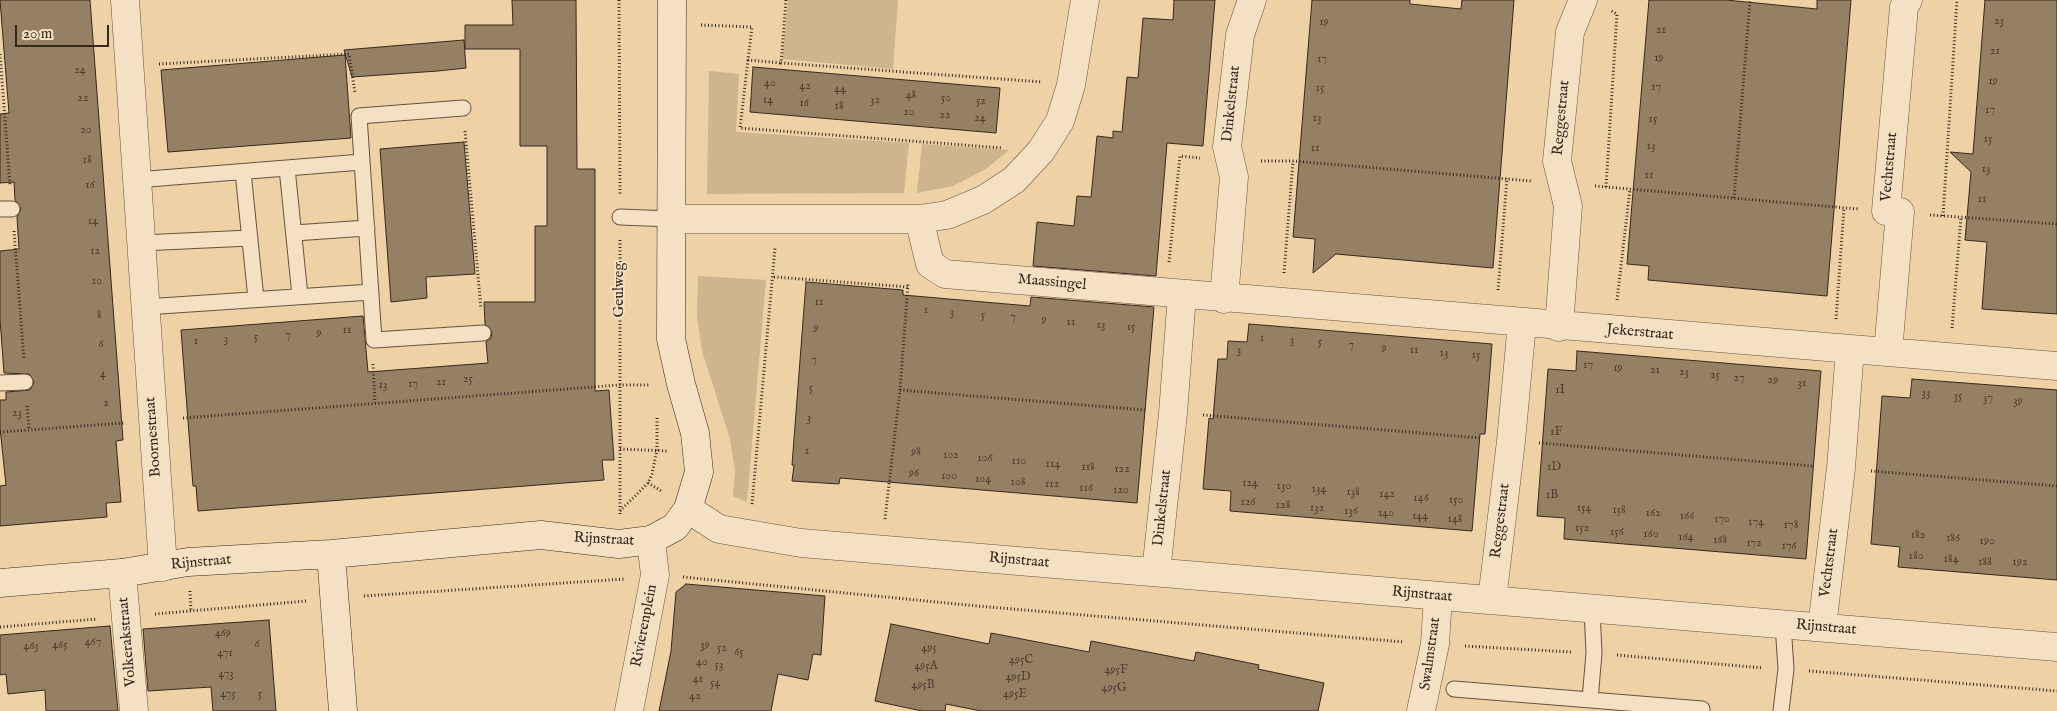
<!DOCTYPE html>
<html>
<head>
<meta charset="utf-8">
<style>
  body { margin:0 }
  #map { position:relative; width:2057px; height:711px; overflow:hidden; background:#eed1a4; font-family:"IM FELL English",serif }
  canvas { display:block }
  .scale { position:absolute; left:15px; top:25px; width:94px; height:22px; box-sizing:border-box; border:2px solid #35291f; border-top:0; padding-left:6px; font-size:15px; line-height:18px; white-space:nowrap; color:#35291f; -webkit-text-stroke:4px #f4e1c4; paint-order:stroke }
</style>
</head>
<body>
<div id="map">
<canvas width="2057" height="711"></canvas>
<div class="scale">20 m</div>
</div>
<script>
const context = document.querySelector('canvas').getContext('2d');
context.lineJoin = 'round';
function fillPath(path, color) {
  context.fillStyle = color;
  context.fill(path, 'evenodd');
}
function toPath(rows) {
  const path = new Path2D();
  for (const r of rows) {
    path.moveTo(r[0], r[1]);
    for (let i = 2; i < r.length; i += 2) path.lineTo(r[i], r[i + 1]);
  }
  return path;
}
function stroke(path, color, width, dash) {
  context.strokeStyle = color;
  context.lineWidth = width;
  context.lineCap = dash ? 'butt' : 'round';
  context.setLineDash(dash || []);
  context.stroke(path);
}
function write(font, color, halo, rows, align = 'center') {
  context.font = font + ' "IM FELL English",serif';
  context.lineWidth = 4;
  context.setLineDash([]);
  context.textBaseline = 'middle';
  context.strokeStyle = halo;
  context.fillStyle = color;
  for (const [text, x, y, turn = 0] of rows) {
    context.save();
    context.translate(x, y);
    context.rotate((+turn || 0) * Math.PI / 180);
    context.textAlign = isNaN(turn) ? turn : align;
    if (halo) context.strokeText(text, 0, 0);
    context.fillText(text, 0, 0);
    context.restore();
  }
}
const green = toPath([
  [788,0,898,0,893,69,782,59],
  [709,71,739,74,736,132,909,143,904,193,707,194],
  [922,144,1009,150,986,169,953,186,917,193],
  [698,276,766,280,747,502,733,496,735,471,730,439,702,351,697,316]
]);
const building = toPath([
  [0,0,90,0,123,440,116,441,121,502,106,503,107,517,0,526,0,486,6,485,0,428,0,400,6,400,6,392,30,390,34,382,29,374,4,373,0,319,0,251,19,249,17,217,21,209,15,200,14,182,0,183,0,114,9,113,0,0],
  [512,0,576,0,577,169,595,169,595,391,609,390,614,460,602,460,604,480,198,511,196,486,193,486,181,330,363,316,368,372,488,363,486,342,491,338,492,332,485,324,484,302,535,302,535,226,547,226,547,146,520,146,520,49,465,49,465,25,513,25,512,0],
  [1174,0,1215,0,1203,146,1167,143,1156,276,1033,266,1037,222,1074,226,1077,196,1091,197,1097,136,1113,138,1113,131,1122,132,1127,77,1138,78,1143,18,1173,20,1174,0],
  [1312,0,1410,0,1410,4,1461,9,1462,0,1514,0,1493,268,1336,254,1313,273,1315,239,1293,237,1312,0],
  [1649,0,1726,0,1817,9,1817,0,1851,0,1827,296,1648,280,1649,266,1627,264,1649,0],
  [1985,0,2057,0,2057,314,1982,309,1987,242,1965,240,1971,172,1950,152,1973,154,1985,0],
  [464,40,466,68,438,71,352,77,344,50,464,40],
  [345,55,351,138,168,152,161,70,345,55],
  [753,67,1000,88,996,133,750,112,753,67],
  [464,142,475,274,426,277,427,298,391,302,380,149,464,142],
  [806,282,903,290,903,295,1030,306,1031,297,1154,307,1137,503,840,478,839,484,792,481,794,465,792,465,806,282],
  [1249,324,1492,344,1485,434,1480,434,1472,531,1230,511,1231,491,1203,489,1209,418,1213,419,1218,359,1227,359,1228,341,1247,342,1249,324],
  [1577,351,1821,371,1806,559,1564,539,1565,518,1537,516,1548,369,1576,371,1577,351],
  [1912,379,2057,390,2057,580,1898,567,1900,547,1871,544,1882,396,1910,398,1912,379],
  [686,584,825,596,821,655,813,654,808,680,778,674,771,711,659,711,671,651,676,592,686,584],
  [269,620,276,711,213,711,211,687,148,691,143,629,269,620],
  [891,624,989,644,991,633,1089,652,1091,641,1194,661,1196,652,1259,665,1258,669,1324,683,1318,711,981,711,946,704,945,711,922,711,875,701,891,624],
  [110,626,118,711,46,711,45,690,8,694,6,674,0,675,0,635,110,626]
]);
const path = toPath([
  [619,0,620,194],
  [786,0,781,63,1042,82],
  [701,25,752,27,748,60,781,63],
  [0,54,10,185],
  [748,60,740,128,1003,148],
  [159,64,349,54,355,93],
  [465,131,481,309],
  [1261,161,1293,161,1531,181],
  [1595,186,1858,209],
  [1606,187,1617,14,1610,10],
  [1734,198,1750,0],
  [1930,215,2057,224],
  [1943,216,1957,0],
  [14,231,24,360],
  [1169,262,1180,156,1200,158],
  [1284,273,1293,161],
  [774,277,908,287],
  [1498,290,1507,178],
  [1617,300,1630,189],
  [1836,319,1844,208],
  [1952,328,1961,217],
  [373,364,375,403],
  [900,390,1145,410],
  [27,406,29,429],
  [1203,415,1481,438],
  [183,418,620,385,650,385],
  [0,432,124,423],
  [1539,443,1812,466],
  [620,449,668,451],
  [1871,471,2057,486],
  [648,483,663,492],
  [752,504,775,248],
  [620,511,648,483,652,474,657,450,657,417],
  [620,514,620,240],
  [885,519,900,390,908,284],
  [683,577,977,606,1404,642],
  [190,591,191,611],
  [364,596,625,579],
  [155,614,306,601],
  [0,627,97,619],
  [1465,646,1571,652],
  [1617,655,1763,668],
  [1809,671,2057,691]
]);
const lane = toPath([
  [463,108,359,116,374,340,483,333],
  [287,168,300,296],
  [243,172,256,299],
  [136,180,362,162],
  [0,209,12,209],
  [620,217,672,219],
  [294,233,367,228],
  [141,243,250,238],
  [145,307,371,292],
  [0,383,25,382],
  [1454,689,1702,709],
  [1590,700,1594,653,1592,609],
  [1781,711,1786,669,1783,624]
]);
const street = toPath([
  [125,0,163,567],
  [672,219,919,219,947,215,983,200,1014,180,1041,151,1060,121,1071,85,1085,0],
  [919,219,930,264,945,274,2057,366],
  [1224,299,1234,177,1227,147,1240,35,1252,0],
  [1559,327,1568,206,1557,161,1570,32,1583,0],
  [1888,352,1900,212,1886,211,1904,7,1908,0],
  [688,509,719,529,801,543,2057,647],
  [1156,572,1173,413,1182,295],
  [122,573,134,711],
  [1492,600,1511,441,1522,323],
  [1822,627,1841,468,1850,349],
  [629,711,655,575,651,540],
  [1421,711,1435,644,1438,596]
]);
const secondary = toPath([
  [331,554,343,711],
  [0,583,122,573,188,562,331,554,541,535,619,544,651,540,675,527,688,509,699,472,695,433,681,384,671,339,672,0]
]);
const numberNames = [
  ["23",1999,22],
  ["19",1324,23],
  ["21",1661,31],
  ["21",1995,52],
  ["19",1659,59],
  ["17",1322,60],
  ["24",80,71],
  ["19",1993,82],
  ["40",770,84],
  ["42",805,87],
  ["17",1656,88],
  ["15",1320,89],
  ["44",840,90],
  ["48",911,96],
  ["22",83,99],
  ["50",946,99],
  ["14",768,101],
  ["32",875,101],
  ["52",981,102],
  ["16",804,104],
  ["18",839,107],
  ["17",1990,111],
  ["20",909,113],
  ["22",945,116],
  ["24",980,119],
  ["13",1317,119],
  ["15",1653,120],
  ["20",86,131],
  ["15",1988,140],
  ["13",1651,147],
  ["11",1315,149],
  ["18",87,161],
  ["13",1986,170],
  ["11",1649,176],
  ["16",90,186],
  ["11",1982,200],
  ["14",93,222],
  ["12",95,252],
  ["10",97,282],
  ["11",819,303],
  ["1",926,311],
  ["3",952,313],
  ["8",99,316],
  ["5",983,316],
  ["7",1013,318],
  ["9",1044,321],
  ["11",1071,323],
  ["13",1101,326],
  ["15",1131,328],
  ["9",816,329],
  ["11",347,331],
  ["9",319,334],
  ["7",288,336],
  ["5",256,338],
  ["1",1262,339],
  ["3",226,340],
  ["3",1292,341],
  ["1",196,342],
  ["5",1320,343],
  ["6",101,345],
  ["7",1351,346],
  ["9",1384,349],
  ["3",1239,351],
  ["11",1414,351],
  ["13",1444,354],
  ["15",1476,356],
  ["7",814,361],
  ["17",1588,366],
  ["19",1618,369],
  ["21",1655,371],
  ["23",1684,373],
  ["4",103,375],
  ["25",1715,376],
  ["27",1739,379],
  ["25",468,380],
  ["29",1773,381],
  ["21",441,383],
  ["31",1802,384],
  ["17",413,385],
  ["13",383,386],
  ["5",811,389],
  ["1I",1560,391],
  ["33",1926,394],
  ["35",1958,397],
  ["37",1988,399],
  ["39",2018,402],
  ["2",106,404],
  ["23",17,414],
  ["3",809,419],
  ["1F",1556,433],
  ["1",807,452],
  ["98",916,453],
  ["102",951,456],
  ["106",985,459],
  ["110",1019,462],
  ["114",1053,465],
  ["118",1088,468],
  ["1D",1554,468],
  ["122",1122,470],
  ["96",914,474],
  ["100",949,477],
  ["104",983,480],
  ["108",1018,483],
  ["124",1250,484],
  ["112",1052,485],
  ["130",1284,487],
  ["116",1086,489],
  ["134",1319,490],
  ["120",1121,491],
  ["138",1353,493],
  ["142",1387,495],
  ["1B",1552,496],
  ["146",1421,499],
  ["150",1456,501],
  ["126",1248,503],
  ["128",1283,506],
  ["132",1317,509],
  ["154",1584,509],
  ["158",1619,511],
  ["136",1351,512],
  ["140",1386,514],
  ["162",1653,514],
  ["144",1420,517],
  ["166",1687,517],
  ["148",1455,520],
  ["170",1722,520],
  ["174",1756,523],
  ["178",1791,526],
  ["152",1582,529],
  ["156",1617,533],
  ["160",1651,535],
  ["182",1918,536],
  ["164",1686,538],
  ["186",1953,539],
  ["168",1720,541],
  ["190",1987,542],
  ["172",1754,544],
  ["176",1789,547],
  ["180",1916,557],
  ["184",1951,560],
  ["188",1985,563],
  ["192",2020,563],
  ["469",223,634],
  ["467",93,643],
  ["6",257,645],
  ["465",60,646],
  ["39",705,646],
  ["463",31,647],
  ["52",722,649],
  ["495",929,649],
  ["65",739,653],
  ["471",225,654],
  ["495C",1021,661],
  ["40",702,663],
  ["53",719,666],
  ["495A",926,667],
  ["495F",1116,671],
  ["473",226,675],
  ["495D",1018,678],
  ["41",698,680],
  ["54",715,684],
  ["495B",923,686],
  ["495G",1114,689],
  ["475",228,695],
  ["5",260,695],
  ["495E",1015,695],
  ["42",695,697]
];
const streetNames = [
  ["Dinkelstraat",1232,104,-84],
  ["Reggestraat",1562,118,-85],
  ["Vechtstraat",1890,167,-85],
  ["Maassingel",1052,283,5],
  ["Geulweg",620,290,-90],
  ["Jekerstraat",1640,333,5],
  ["Boornestraat",154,437,-94],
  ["Dinkelstraat",1163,508,-84],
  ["Reggestraat",1501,521,-83],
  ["Rijnstraat",604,540,3],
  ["Rijnstraat",1019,561,5],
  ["Rijnstraat",201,563,-5],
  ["Vechtstraat",1830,563,-83],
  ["Rijnstraat",1422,595,5],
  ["Rivierenplein",645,626,-79],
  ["Rijnstraat",1826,628,5],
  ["Volkerakstraat",128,642,-95],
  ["Swalmstraat",1431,654,-82]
];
fillPath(green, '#cfb48d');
fillPath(building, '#958064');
stroke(building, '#35291f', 1);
stroke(lane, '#635340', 17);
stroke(street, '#635340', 29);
stroke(secondary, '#35291f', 29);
stroke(path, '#35291f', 3, [1, 2.5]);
stroke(lane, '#f4e1c4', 15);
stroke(street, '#f4e1c4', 28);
stroke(secondary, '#f4e1c4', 28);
write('12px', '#4d3f30', null, numberNames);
write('15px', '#35291f', '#f4e1c4', streetNames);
</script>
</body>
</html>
